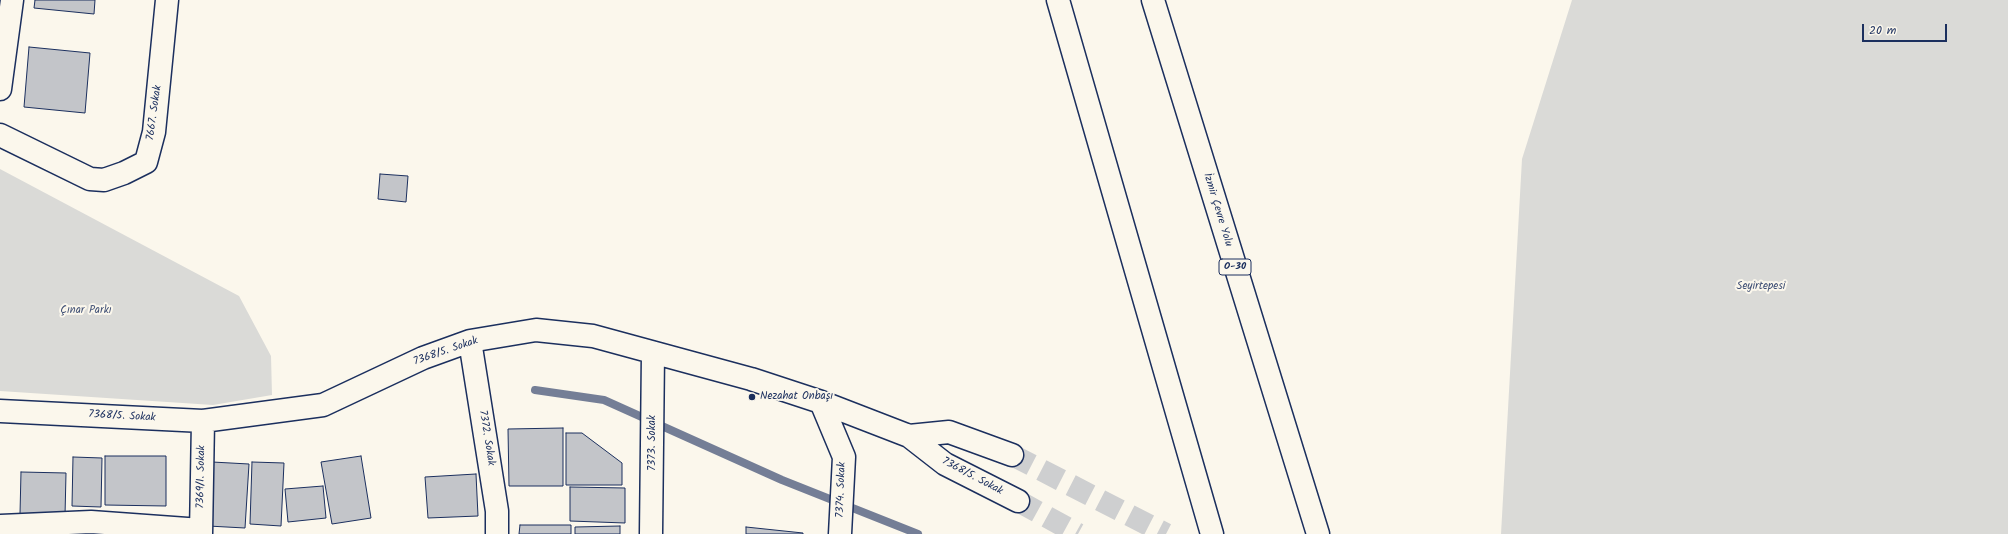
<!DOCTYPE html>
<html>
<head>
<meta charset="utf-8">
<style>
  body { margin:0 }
  #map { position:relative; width:2008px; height:534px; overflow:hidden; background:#fbf7ec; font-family:Kalam,sans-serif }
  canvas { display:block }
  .scale { position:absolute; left:1862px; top:24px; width:85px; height:18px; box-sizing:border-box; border:2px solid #1b2f5e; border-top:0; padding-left:5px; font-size:12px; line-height:14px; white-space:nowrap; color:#1b2f5e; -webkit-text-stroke:3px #fbf7ec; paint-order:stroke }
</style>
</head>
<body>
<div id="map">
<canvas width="2008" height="534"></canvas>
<div class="scale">20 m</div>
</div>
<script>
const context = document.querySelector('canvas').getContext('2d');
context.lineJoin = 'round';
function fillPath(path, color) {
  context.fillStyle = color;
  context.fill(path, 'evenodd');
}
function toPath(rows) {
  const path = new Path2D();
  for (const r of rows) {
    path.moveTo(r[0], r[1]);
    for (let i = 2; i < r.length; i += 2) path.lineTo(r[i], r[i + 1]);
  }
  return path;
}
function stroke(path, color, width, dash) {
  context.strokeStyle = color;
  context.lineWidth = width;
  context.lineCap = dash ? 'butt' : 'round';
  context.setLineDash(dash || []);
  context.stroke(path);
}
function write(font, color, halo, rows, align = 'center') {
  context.font = font + ' Kalam,sans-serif';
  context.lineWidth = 4;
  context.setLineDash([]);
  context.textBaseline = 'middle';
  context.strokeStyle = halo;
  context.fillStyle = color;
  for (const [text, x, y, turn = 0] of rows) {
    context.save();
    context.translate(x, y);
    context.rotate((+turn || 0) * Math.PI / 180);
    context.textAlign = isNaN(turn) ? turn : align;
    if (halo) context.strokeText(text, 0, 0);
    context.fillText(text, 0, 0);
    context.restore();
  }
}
const green = toPath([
  [1572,0,2008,0,2008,534,1501,534,1522,159],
  [0,169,239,296,271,356,272,395,213,405,0,391]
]);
const stream = toPath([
  [535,390,604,400,782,480,918,534]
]);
const building = toPath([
  [35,0,95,0,94,14,34,8,35,0],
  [29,47,90,53,85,113,24,107,29,47],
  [380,174,408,176,406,202,378,199,380,174],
  [563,428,563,486,509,486,508,429,563,428],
  [566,433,582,433,622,463,622,485,566,485,566,433],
  [105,456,166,456,166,506,105,505,105,456],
  [361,456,371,518,332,524,321,462,361,456],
  [73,457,102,458,101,507,72,506,73,457],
  [212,462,249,464,245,528,208,526,212,462],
  [252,462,284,463,281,526,250,524,252,462],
  [21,472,66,473,65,516,20,514,21,472],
  [476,474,478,516,428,518,425,477,476,474],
  [323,486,326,518,288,522,285,489,323,486],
  [570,487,625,488,625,523,570,521,570,487],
  [520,525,571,525,571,534,519,534,520,525],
  [620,526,620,534,575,534,575,527,620,526],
  [746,527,803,533,803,534,746,534,746,527]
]);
const minorTunnel = toPath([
  [1012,455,1166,534],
  [1018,501,1078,534]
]);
const minor = toPath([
  [0,89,12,0],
  [0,135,90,179,104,180,124,173,146,162,154,132,167,0],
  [470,341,497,511,497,534],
  [821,402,844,457,840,534],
  [0,411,203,421,323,405,423,358,470,341,536,330,593,336,751,379,821,402,909,436,945,464,1018,501],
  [909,436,949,432,1012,455],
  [0,526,91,522,201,530],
  [201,534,203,421],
  [651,534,653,353]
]);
const highway = toPath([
  [1058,0,1212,534],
  [1153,0,1318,534]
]);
const markers = [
  [752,397,4,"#1b2f5e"]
];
const shields = [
  [1235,267,32]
];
const shieldNames = [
  ["O-30",1235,267]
];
const streetNames = [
  ["7667. Sokak",155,113,-82],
  ["İzmir Çevre Yolu",1217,210,73],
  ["7368/5. Sokak",446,352,-19],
  ["7368/5. Sokak",122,417,3],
  ["7372. Sokak",486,438,81],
  ["7373. Sokak",653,443,-90],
  ["7369/1. Sokak",202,477,-89],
  ["7368/5. Sokak",972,477,28],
  ["7374. Sokak",842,490,-88]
];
const parkNames = [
  ["Seyirtepesi",1761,287],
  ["Çınar Parkı",86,311]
];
const poiNames = [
  ["Nezahat Onbaşı",760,397]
];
fillPath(green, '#dadad7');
stroke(stream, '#747e96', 8);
fillPath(building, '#c3c5c9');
stroke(building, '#1b2f5e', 1);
stroke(minorTunnel, '#cecfd0', 22, [22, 11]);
stroke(minor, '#1b2f5e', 25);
stroke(highway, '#1b2f5e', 25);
stroke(minor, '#fbf7ec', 22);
stroke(highway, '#fbf7ec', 22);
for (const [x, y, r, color] of markers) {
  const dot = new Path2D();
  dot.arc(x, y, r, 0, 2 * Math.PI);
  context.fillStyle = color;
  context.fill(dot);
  stroke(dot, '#fbf7ec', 1.5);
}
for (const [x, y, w] of shields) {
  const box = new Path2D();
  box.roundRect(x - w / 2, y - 8, w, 16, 3);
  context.fillStyle = '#fbf7ec';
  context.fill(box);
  stroke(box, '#1b2f5e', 1);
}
write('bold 10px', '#1b2f5e', null, shieldNames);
write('11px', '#1b2f5e', '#fbf7ec', streetNames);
write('11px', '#415176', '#fbf7ec', parkNames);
write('11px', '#1b2f5e', '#fbf7ec', poiNames, 'left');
</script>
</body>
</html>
